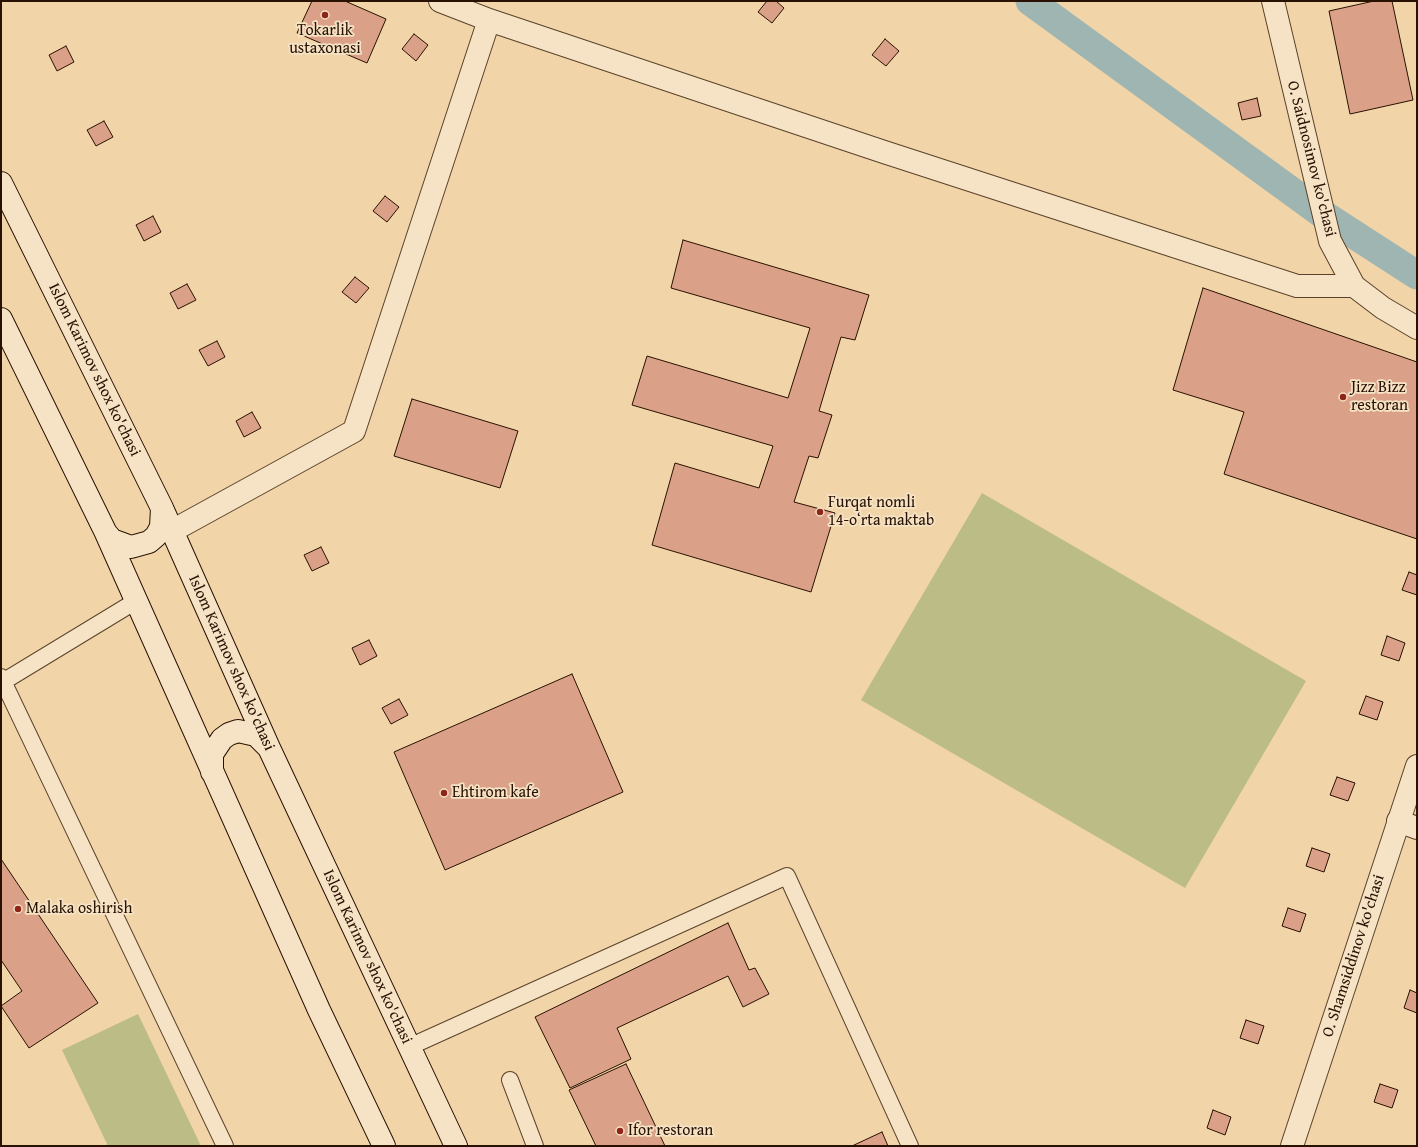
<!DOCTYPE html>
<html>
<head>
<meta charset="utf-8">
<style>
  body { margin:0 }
  #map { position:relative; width:1418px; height:1147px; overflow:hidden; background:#f1d4a7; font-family:"Gentium Book Plus",serif }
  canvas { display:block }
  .frame { position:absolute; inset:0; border:2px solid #281100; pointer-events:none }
</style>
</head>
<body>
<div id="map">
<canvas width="1418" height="1147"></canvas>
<div class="frame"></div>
</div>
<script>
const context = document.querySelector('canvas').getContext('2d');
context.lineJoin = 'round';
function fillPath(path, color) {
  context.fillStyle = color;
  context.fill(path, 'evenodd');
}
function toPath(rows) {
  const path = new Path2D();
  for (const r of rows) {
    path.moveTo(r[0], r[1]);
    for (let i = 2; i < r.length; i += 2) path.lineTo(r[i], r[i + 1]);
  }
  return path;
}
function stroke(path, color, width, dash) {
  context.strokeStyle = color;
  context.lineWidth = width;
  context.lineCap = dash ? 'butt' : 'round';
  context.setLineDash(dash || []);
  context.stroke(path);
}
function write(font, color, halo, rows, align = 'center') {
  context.font = font + ' "Gentium Book Plus",serif';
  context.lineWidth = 3.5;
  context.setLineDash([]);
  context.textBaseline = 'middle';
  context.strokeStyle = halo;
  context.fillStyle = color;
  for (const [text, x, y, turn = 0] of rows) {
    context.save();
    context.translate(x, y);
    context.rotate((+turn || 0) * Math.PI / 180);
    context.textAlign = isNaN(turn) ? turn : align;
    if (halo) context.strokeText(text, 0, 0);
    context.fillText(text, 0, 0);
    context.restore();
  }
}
const green = toPath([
  [982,493,1306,681,1185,888,861,700],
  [138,1014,201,1146,108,1146,62,1050]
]);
const canal = toPath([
  [1030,1,1324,215,1417,275]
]);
const building = toPath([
  [312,1,345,1,386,19,367,63,297,33,312,1],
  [767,1,776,1,784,8,772,23,758,12,767,1],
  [1374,1,1392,1,1413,100,1350,114,1329,11,1374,1],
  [414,34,428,45,416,61,402,49,414,34],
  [885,39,899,51,886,66,872,55,885,39],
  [66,46,74,62,57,71,49,55,66,46],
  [1257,98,1261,116,1242,120,1238,103,1257,98],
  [104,121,113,137,96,146,87,130,104,121],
  [385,196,399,207,387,222,373,211,385,196],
  [153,216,161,232,144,241,136,225,153,216],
  [683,240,869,295,855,340,841,337,819,411,832,415,818,458,809,456,794,502,835,513,811,592,652,545,675,463,759,488,773,446,632,405,647,356,788,398,810,328,671,288,683,240],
  [355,277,369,288,356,303,342,292,355,277],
  [187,284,196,300,178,309,170,293,187,284],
  [1203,288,1417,362,1417,539,1224,474,1244,412,1173,390,1203,288],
  [217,341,225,357,208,366,199,350,217,341],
  [412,399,518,431,500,488,394,456,412,399],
  [252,412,261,428,244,437,236,421,252,412],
  [321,547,329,563,312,571,304,555,321,547],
  [1409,572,1417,575,1417,595,1402,590,1409,572],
  [1387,636,1405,643,1399,661,1381,655,1387,636],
  [369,640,377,656,360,665,352,648,369,640],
  [572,674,623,792,445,870,394,752,572,674],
  [1366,696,1383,702,1377,720,1359,714,1366,696],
  [399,699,408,715,391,724,382,708,399,699],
  [1337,777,1355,783,1348,801,1330,795,1337,777],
  [1312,848,1330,854,1324,872,1306,866,1312,848],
  [1,859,98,1003,29,1048,1,1006,22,991,1,960,1,859],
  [1288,908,1306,914,1300,932,1282,926,1288,908],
  [728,923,749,970,755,968,769,994,743,1007,728,976,617,1028,631,1059,570,1088,535,1017,728,923],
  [1410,990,1417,993,1417,1013,1404,1008,1410,990],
  [1246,1020,1264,1026,1258,1044,1240,1038,1246,1020],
  [626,1064,665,1146,596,1146,569,1090,626,1064],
  [1380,1084,1398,1090,1392,1108,1374,1102,1380,1084],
  [1213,1110,1231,1117,1225,1135,1207,1128,1213,1110],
  [882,1132,888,1146,852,1146,882,1132]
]);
const service = toPath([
  [1,677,225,1146],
  [1,683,136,601],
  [409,1047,787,876,910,1146],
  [510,1080,535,1146]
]);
const minor = toPath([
  [440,1,489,20,884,152,1297,286,1354,286],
  [1273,1,1330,241,1354,286,1383,308,1417,328],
  [172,531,354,431,489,20],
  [1398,821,1417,828]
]);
const tertiary = toPath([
  [1292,1146,1417,766]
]);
const secondary = toPath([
  [1,183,162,508,269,748,456,1146],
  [1,319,106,533,319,1010,384,1146],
  [106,533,112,540,131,547,149,542,156,536,161,527,162,508],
  [212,772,212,754,222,739,229,734,238,731,256,735,269,748]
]);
const markers = [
  [325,15,4,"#8f2418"],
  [1343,397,4,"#8f2418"],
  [820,512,4,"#8f2418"],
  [444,793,4,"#8f2418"],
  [18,909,4,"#8f2418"],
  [620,1131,4,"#8f2418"]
];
const poiNames = [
  ["Tokarlik",325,31,"center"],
  ["ustaxonasi",325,49,"center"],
  ["Jizz Bizz",1351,388],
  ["restoran",1351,406],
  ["Furqat nomli",828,503],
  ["14-oʻrta maktab",828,521],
  ["Ehtirom kafe",452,793],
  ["Malaka oshirish",26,909],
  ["Ifor restoran",628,1131]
];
const streetNames = [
  ["O. Saidnosimov ko'chasi",1311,159,76],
  ["Islom Karimov shox ko'chasi",94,370,64],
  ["Islom Karimov shox ko'chasi",231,663,66],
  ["O. Shamsiddinov ko'chasi",1354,956,-72],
  ["Islom Karimov shox ko'chasi",367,957,65]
];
fillPath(green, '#bcbc86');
stroke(canal, '#9fb5b2', 29);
fillPath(building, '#dba088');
stroke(building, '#281100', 1);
stroke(service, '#5a422a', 18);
stroke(minor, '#5a422a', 24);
stroke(tertiary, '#5a422a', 24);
stroke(secondary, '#281100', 24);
stroke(service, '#f6e3c6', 16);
stroke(minor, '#f6e3c6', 22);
stroke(tertiary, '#f6e3c6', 22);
stroke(secondary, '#f6e3c6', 22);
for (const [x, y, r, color] of markers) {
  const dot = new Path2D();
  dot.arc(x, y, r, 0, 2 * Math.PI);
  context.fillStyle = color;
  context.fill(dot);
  stroke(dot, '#f6e3c6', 1.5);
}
write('16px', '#281100', '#f6e3c6', poiNames, 'left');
write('16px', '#281100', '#f6e3c6', streetNames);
</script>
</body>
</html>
